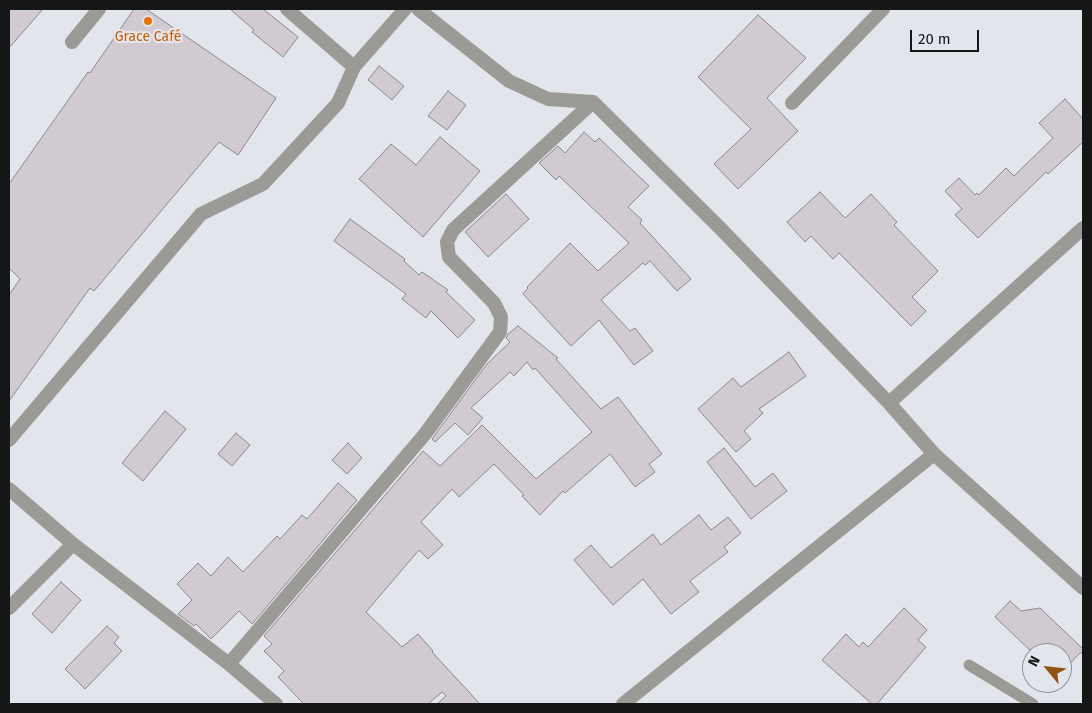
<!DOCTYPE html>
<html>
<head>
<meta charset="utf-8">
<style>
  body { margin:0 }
  #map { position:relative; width:1092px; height:713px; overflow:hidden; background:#e3e5ed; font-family:"Fira Sans",sans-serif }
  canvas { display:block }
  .frame { position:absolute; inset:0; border:10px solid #151618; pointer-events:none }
  .north { position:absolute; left:1022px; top:643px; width:50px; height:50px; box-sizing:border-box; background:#e3e5ed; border:1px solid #919298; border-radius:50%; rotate:298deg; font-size:14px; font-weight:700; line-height:20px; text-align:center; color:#151618 }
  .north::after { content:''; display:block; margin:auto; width:18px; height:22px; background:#8f5312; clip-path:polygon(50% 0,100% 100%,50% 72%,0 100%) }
  .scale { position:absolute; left:910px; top:30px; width:69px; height:22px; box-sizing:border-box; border:2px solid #151618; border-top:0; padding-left:6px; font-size:15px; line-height:18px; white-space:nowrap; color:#151618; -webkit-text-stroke:4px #e3e5ed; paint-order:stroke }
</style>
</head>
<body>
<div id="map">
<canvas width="1092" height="713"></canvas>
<div class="frame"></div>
<div class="north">N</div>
<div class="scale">20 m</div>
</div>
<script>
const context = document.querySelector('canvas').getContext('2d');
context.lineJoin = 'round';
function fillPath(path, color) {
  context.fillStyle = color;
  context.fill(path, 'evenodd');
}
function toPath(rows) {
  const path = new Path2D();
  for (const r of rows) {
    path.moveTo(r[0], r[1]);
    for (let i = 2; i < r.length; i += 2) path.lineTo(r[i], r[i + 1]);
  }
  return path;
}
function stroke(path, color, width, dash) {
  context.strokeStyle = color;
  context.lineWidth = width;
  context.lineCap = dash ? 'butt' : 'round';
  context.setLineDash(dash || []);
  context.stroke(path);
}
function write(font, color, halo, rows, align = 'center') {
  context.font = font + ' "Fira Sans",sans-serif';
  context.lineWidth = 4.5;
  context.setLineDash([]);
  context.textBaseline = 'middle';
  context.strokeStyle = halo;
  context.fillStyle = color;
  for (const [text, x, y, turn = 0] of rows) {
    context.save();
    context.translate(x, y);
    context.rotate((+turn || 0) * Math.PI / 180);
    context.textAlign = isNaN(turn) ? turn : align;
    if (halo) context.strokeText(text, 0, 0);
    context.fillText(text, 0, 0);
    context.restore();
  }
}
const building = toPath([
  [9,9,43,9,9,48,9,9],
  [134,9,146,9,276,98,238,155,219,142,94,291,90,288,9,401,9,295,20,279,9,268,9,184,88,72,90,73,134,9],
  [230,9,263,9,298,37,283,57,252,32,254,30,230,9],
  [758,15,806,58,767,98,798,131,738,189,714,164,751,129,698,77,758,15],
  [379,66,404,86,392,100,368,80,379,66],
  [448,91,466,105,447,130,428,116,448,91],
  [1065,99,1083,119,1083,142,1048,174,1046,172,978,238,955,215,962,209,945,191,959,178,975,195,977,193,979,195,1006,168,1014,176,1053,138,1039,123,1065,99],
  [584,132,595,142,599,138,649,186,628,207,642,220,640,223,691,279,677,291,650,261,645,265,643,263,601,300,630,331,635,328,653,351,634,365,599,320,571,346,523,294,528,288,527,287,570,243,598,271,629,243,559,176,556,180,539,163,558,146,565,153,584,132],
  [440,137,480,171,423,237,359,179,391,144,416,165,440,137],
  [820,192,845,218,871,194,897,222,894,225,938,271,912,297,926,311,911,326,839,253,833,259,811,236,805,242,787,222,820,192],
  [506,194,529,219,488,257,465,232,506,194],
  [350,219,405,259,404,261,419,275,422,272,448,290,446,292,475,320,458,338,431,311,426,318,402,299,406,294,334,241,350,219],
  [518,326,558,358,556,359,601,409,618,397,662,454,649,464,655,472,635,487,610,454,565,493,563,491,540,515,522,496,524,495,494,464,459,497,452,489,421,522,443,545,428,559,419,550,366,612,402,647,418,634,433,651,432,652,480,704,437,704,446,696,442,692,428,704,304,704,278,677,284,671,264,651,272,644,264,636,423,451,440,466,482,425,536,479,592,432,535,368,533,370,527,362,514,376,510,372,471,408,483,418,468,435,455,423,435,442,432,439,487,364,510,342,506,338,508,334,518,326],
  [789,352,806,376,759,409,763,413,744,431,751,439,736,452,698,409,733,378,741,387,789,352],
  [165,411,186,429,143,481,122,463,165,411],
  [236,433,250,445,232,466,218,454,236,433],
  [348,443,362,458,347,474,332,460,348,443],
  [724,448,755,487,773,473,787,491,751,519,707,462,724,448],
  [338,483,357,500,252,624,239,611,211,639,196,624,194,626,178,614,192,600,177,584,198,563,211,576,228,557,243,572,277,536,280,539,302,515,307,519,338,483],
  [699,515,711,530,728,517,741,533,724,547,728,552,690,581,699,592,671,614,643,579,613,605,574,560,591,545,611,568,653,534,661,545,699,515],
  [61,582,81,600,52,633,32,614,61,582],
  [1010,601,1021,611,1040,608,1083,649,1083,653,1080,653,1062,672,1062,653,1033,653,995,617,1010,601],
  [904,608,927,630,918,640,926,647,877,704,872,704,822,660,846,634,859,647,863,642,868,647,904,608],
  [107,626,119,637,114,643,122,651,85,689,65,669,107,626]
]);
const service = toPath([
  [969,665,1033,704]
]);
const minor = toPath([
  [287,9,354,67,405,9],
  [418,9,509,81,548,99,593,102,720,228,889,403,934,454,1083,588],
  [72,42,99,9],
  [792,103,883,9],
  [889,403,1083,228],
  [9,440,201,214,263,184,338,103,354,67],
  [9,489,73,544,229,664,276,704],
  [9,608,73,544],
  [229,664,425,434,500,332,501,317,494,303,449,257,447,242,453,230,593,102],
  [623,704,934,454]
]);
const markers = [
  [148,21,5,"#e8710a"]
];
const foodNames = [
  ["Grace Café",148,37]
];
fillPath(building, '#d1cad0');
stroke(building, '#8d878c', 1);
stroke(service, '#9b9a97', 11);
stroke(minor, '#9b9a97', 14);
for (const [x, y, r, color] of markers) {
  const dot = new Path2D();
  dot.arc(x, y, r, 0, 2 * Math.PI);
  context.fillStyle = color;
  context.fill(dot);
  stroke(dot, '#e3e5ed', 2);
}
write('14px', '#c56008', '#e3e5ed', foodNames);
</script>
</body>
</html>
